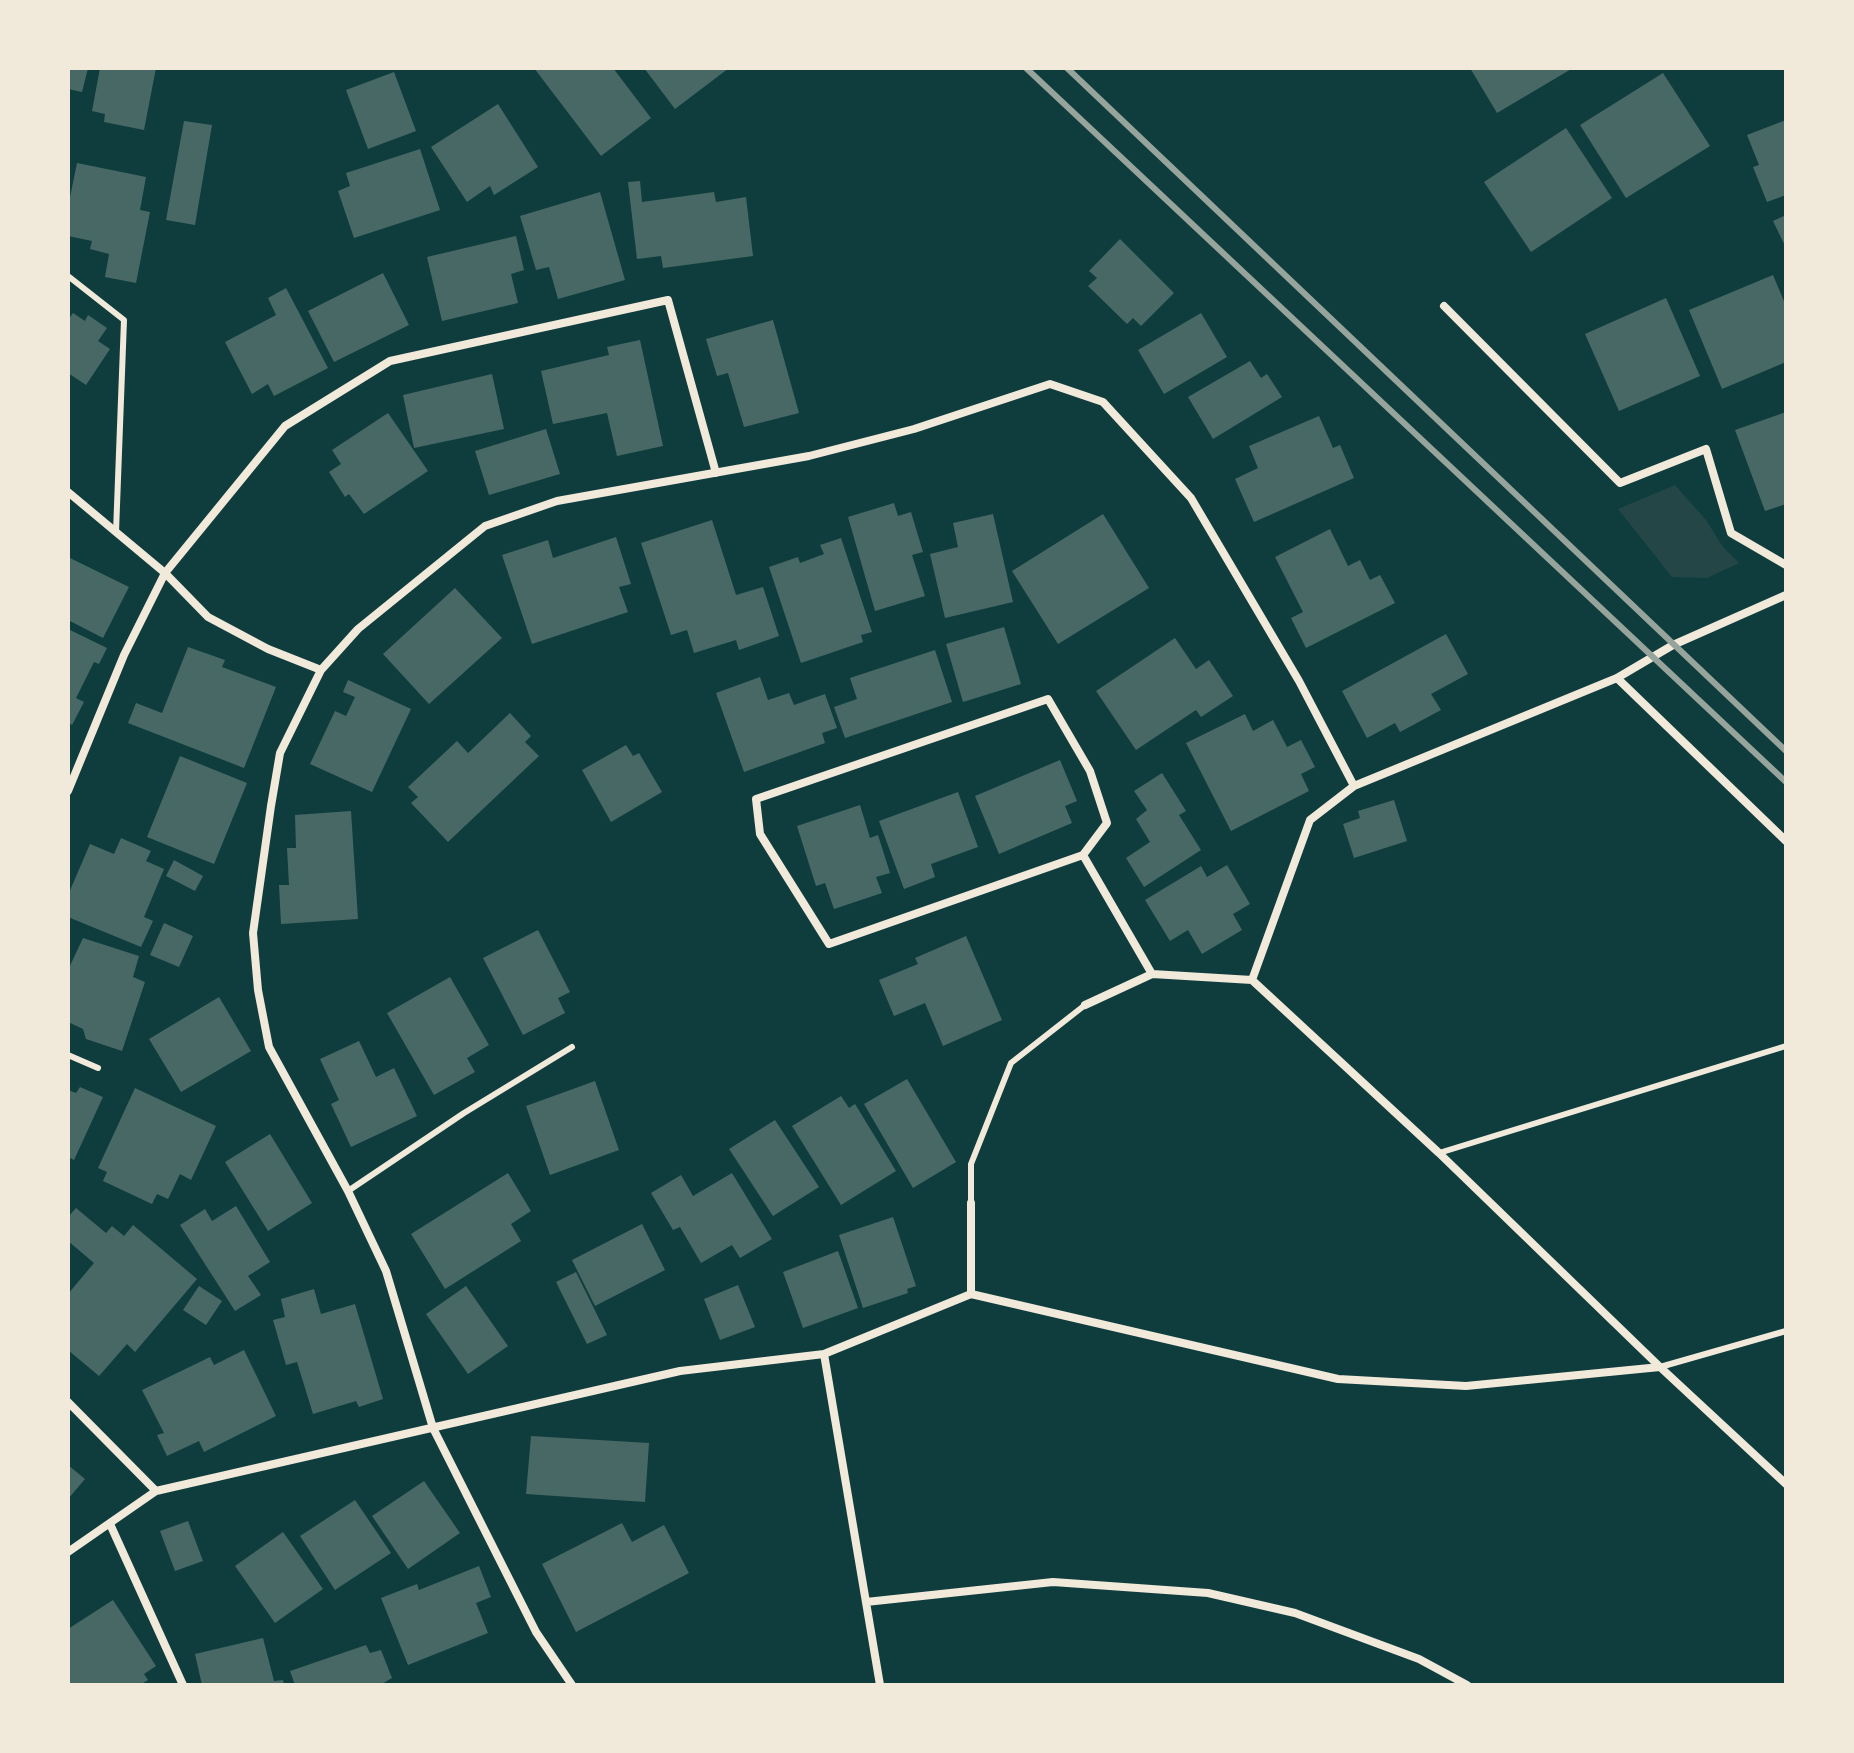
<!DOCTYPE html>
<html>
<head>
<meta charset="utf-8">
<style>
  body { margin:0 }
  #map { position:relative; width:1854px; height:1753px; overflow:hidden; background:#0f3d3e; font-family:"Golos Text",sans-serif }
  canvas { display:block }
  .frame { position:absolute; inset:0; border:70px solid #f1e9da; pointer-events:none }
</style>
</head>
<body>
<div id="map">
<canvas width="1854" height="1753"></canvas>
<div class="frame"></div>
</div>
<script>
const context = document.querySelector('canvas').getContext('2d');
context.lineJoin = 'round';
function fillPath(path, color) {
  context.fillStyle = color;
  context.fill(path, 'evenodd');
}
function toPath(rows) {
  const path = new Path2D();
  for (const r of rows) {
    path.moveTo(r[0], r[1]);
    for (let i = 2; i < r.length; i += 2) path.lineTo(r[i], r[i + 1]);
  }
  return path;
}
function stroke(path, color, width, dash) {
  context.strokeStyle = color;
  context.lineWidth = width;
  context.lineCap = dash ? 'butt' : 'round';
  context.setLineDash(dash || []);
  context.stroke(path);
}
const green = toPath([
  [1675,485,1706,520,1723,547,1739,563,1707,578,1672,577,1618,509]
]);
const building = toPath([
  [68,68,88,68,82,92,68,89],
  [100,68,156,68,144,130,104,122,105,114,92,111],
  [534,68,613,68,651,118,601,156],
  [644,68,729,68,675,109],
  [1470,68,1573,68,1497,113],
  [394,72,416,131,368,149,346,90],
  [1663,73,1710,146,1626,198,1580,125],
  [498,104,538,167,494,195,490,186,467,202,431,147],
  [1786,120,1786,195,1767,202,1753,167,1759,165,1747,135],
  [184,121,212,125,195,225,166,220],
  [1566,128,1612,198,1531,252,1484,182],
  [420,149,440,210,354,238,338,191,350,186,346,173],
  [77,163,146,177,140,210,150,212,136,283,105,277,109,254,90,249,92,241,68,236,68,207],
  [640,181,642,202,714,192,716,202,746,197,753,256,663,268,661,256,637,259,628,182],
  [600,192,625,280,558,299,549,267,536,270,520,216],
  [1786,215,1786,248,1773,221],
  [516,236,524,270,511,274,518,303,442,321,427,257],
  [1120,239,1174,293,1141,326,1133,318,1127,324,1088,286,1097,278,1089,271],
  [383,273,409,325,334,362,308,311],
  [1773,275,1786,306,1786,362,1722,389,1689,310],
  [286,288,328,368,274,396,268,384,252,394,225,342,276,315,268,298],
  [1666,298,1700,376,1619,411,1585,334],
  [73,313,85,321,88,315,107,328,98,341,110,349,86,385,68,373,68,320],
  [1201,313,1227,357,1164,394,1138,350],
  [773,320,799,413,744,427,728,373,717,376,706,339],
  [640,340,663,446,617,456,607,413,553,424,541,371,609,355,607,347],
  [1250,361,1261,378,1267,374,1282,397,1213,439,1188,397],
  [492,374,504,429,414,448,403,395],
  [1786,412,1786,504,1765,511,1735,430],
  [388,413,428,471,364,514,349,494,345,497,329,472,341,464,332,450],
  [1319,416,1333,448,1340,445,1354,478,1254,522,1235,479,1258,468,1249,446],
  [546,429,560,474,489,495,475,451],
  [894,503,898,516,911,512,923,552,912,555,925,596,875,611,848,517],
  [993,514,1013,602,945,618,930,554,958,547,953,523],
  [1103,514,1149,588,1058,644,1012,571],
  [712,520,736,595,763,587,779,636,739,650,736,640,694,653,687,630,671,635,641,543],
  [1330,529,1348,566,1360,560,1370,580,1380,575,1395,603,1306,648,1291,618,1303,612,1275,557],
  [616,537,631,584,619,587,628,612,532,644,502,555,548,540,553,558],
  [841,538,872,632,861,635,863,642,801,663,769,567,798,557,800,563,824,554,820,545],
  [68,557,129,587,103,638,68,620],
  [455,588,502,638,429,704,383,654],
  [1004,627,1021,684,963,702,946,644],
  [68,629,107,648,99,664,94,662,76,698,84,702,72,725,68,722],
  [1446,634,1468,674,1431,694,1441,710,1400,732,1395,723,1367,738,1342,691],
  [1175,638,1196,669,1209,660,1233,696,1201,717,1196,710,1136,750,1096,691],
  [188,647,225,660,222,667,276,687,244,768,128,723,136,703,162,713],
  [935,650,952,702,845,738,834,707,857,699,850,678],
  [760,677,768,700,789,693,794,705,825,694,837,728,822,733,825,743,744,772,716,693],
  [348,680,411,709,372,792,310,764,335,711,346,716,355,697,343,692],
  [510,713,531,736,525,742,539,756,448,842,411,803,418,797,408,787,457,741,468,753],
  [1245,714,1253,731,1273,720,1287,747,1301,740,1315,767,1301,774,1309,791,1231,831,1186,743],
  [626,745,633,756,639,753,662,792,611,822,582,770],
  [180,756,247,783,214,864,147,837],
  [1060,760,1077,801,1065,806,1072,823,999,854,975,796],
  [1162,773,1186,811,1179,815,1201,850,1144,887,1126,858,1150,842,1136,819,1147,810,1134,791],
  [958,792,978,847,931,864,935,877,904,889,879,821],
  [1394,800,1407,841,1354,858,1343,824,1360,818,1358,811],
  [860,805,870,838,878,835,890,873,876,877,882,893,834,909,825,883,816,886,797,826],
  [351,811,358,919,281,924,279,885,289,885,287,848,296,848,295,815],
  [121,838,151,851,146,861,164,869,144,917,153,921,141,947,68,917,68,895,90,844,114,854],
  [174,860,203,876,195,891,166,876],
  [1227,865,1250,904,1233,914,1242,930,1202,954,1188,930,1170,941,1145,900,1201,866,1207,877],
  [164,923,193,936,179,967,150,955],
  [538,930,570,992,558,998,565,1013,523,1035,483,958],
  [966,936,1002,1020,943,1046,925,1003,894,1016,879,980,918,964,915,958],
  [83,938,139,956,133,977,145,982,122,1051,86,1039,83,1029,68,1022,68,970],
  [450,977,489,1045,467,1058,475,1072,434,1095,387,1013],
  [219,997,251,1051,181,1092,149,1039],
  [359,1041,376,1077,394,1068,417,1116,351,1147,331,1104,339,1100,320,1059],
  [907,1079,956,1162,913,1188,864,1104],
  [595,1081,619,1150,550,1175,526,1106],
  [80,1087,103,1097,74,1160,68,1157,68,1090,76,1093],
  [135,1088,216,1126,191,1180,180,1174,168,1199,157,1194,152,1204,103,1181,107,1172,98,1168],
  [841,1096,849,1108,855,1104,896,1171,841,1205,792,1126],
  [775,1120,819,1187,773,1216,729,1149],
  [270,1134,312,1203,268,1231,225,1162],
  [508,1173,531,1211,511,1224,521,1241,445,1289,411,1234],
  [732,1173,772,1239,740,1258,732,1245,701,1263,680,1227,673,1230,651,1193,681,1175,693,1196],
  [236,1206,270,1262,248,1276,261,1295,235,1311,180,1225,205,1209,212,1221],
  [76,1208,106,1233,112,1226,124,1236,133,1225,197,1279,135,1352,127,1344,99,1376,68,1350,68,1294,94,1263,68,1241,68,1217],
  [893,1217,916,1286,907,1289,908,1293,863,1308,839,1235],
  [642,1224,665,1270,595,1306,572,1260],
  [838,1251,858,1308,803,1328,783,1272],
  [576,1272,607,1335,587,1344,556,1282],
  [738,1285,755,1327,720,1340,704,1299],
  [199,1286,222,1301,206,1325,183,1310],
  [466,1286,508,1346,468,1374,426,1314],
  [314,1289,321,1314,355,1304,383,1399,359,1407,356,1401,313,1414,297,1362,286,1365,273,1320,285,1317,281,1299],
  [244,1350,276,1416,204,1452,199,1441,167,1456,157,1435,164,1433,142,1390,210,1357,214,1365],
  [531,1436,649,1443,645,1502,526,1494],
  [68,1465,85,1479,68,1499],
  [424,1481,460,1533,408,1569,372,1516],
  [355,1500,391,1553,335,1590,300,1536],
  [188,1521,203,1561,175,1571,160,1531],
  [622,1523,632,1542,664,1525,689,1573,576,1632,542,1564],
  [283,1532,323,1589,275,1623,235,1566],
  [479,1566,491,1597,476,1603,488,1633,408,1665,381,1598,417,1584,419,1590],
  [113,1600,156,1666,144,1674,148,1680,140,1685,68,1685,68,1629],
  [263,1638,274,1681,283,1680,284,1685,202,1685,195,1654],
  [366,1645,370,1653,381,1650,392,1678,380,1685,295,1685,290,1671]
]);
const service = toPath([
  [68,276,124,320,116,532],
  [68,1055,98,1068],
  [1439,1153,1786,1046],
  [348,1191,464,1113,572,1047],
  [971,1203,971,1164,1011,1063,1085,1005],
  [1660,1367,1786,1331]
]);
const minor = toPath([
  [1444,306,1620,483,1706,449,1731,533,1786,565],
  [68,492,165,573,208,617,268,649,321,670],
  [1617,678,1786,841],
  [68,791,124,655,165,573,285,426,390,361,668,300,716,473],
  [1083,855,829,944,760,834,756,799,1048,699,1090,771,1107,823,1083,855,1152,974],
  [1252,980,1310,820,1354,786,1617,678,1673,645,1786,595],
  [1085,1005,1152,974,1252,980,1439,1153,1660,1367,1786,1484],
  [971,1294,971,1203],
  [824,1354,880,1685],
  [68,1402,156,1491],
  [110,1524,183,1685],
  [68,1552,156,1491,680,1371,824,1354,971,1294,1338,1379,1466,1386,1660,1367],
  [866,1602,1053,1582,1208,1593,1295,1613,1419,1659,1467,1685],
  [572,1685,536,1632,433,1428,386,1271,348,1191,269,1047,258,990,253,933,271,806,280,753,321,670,358,629,485,526,557,501,809,456,914,429,1050,384,1103,402,1191,498,1299,681,1354,786]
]);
const rail = toPath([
  [1026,68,1786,782],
  [1067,68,1786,751]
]);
fillPath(green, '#244646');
fillPath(building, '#486865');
stroke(service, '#f1e9da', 6);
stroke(minor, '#f1e9da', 8);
stroke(rail, '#97a49c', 6);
</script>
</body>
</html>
